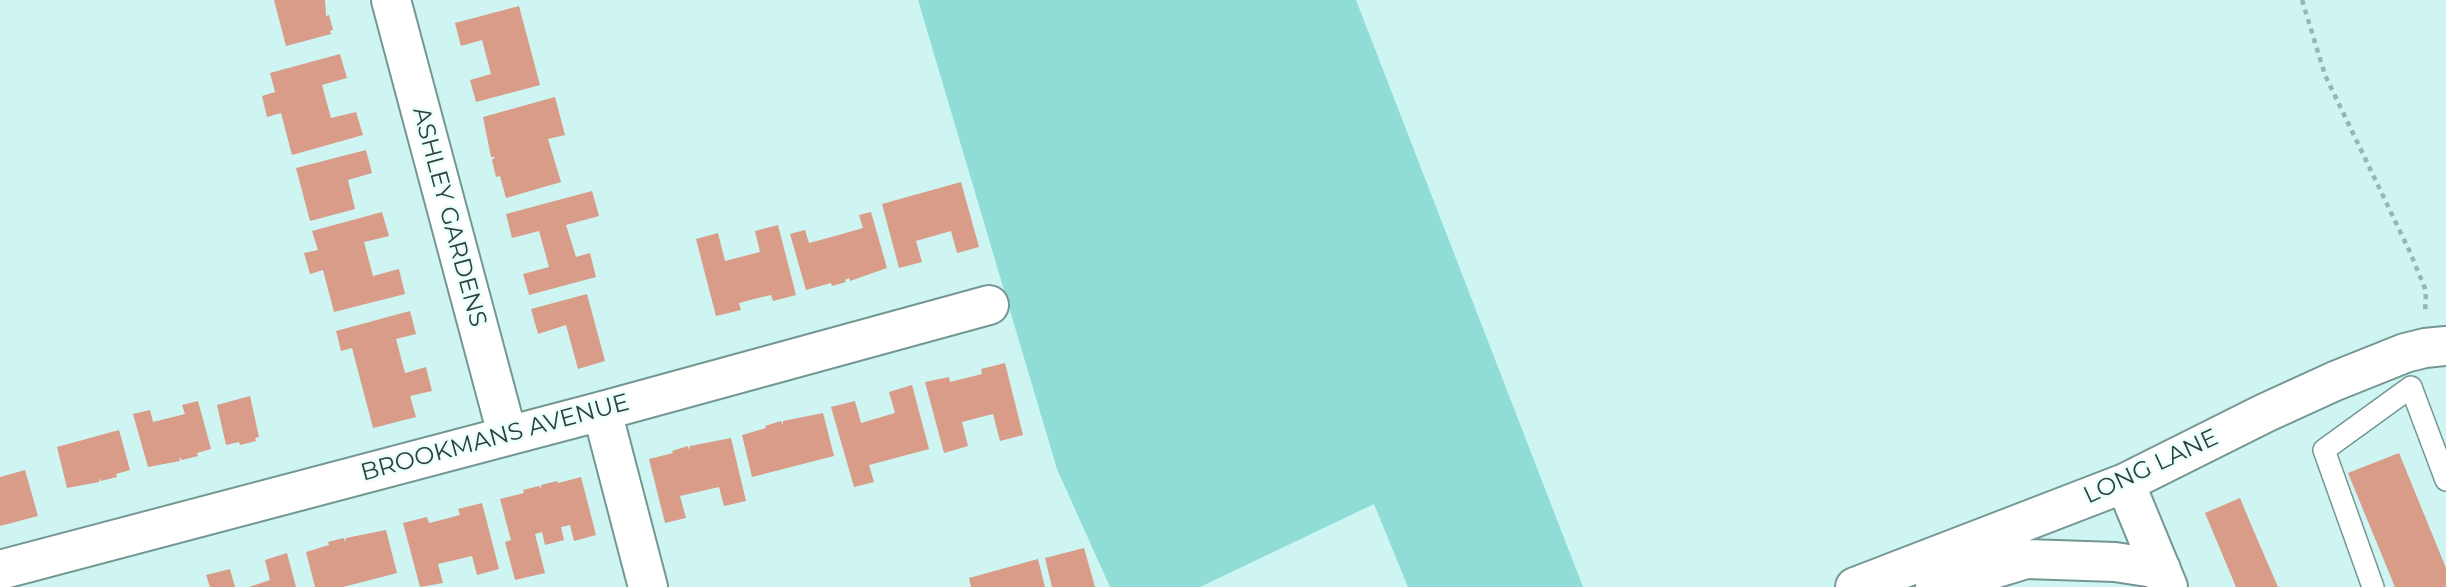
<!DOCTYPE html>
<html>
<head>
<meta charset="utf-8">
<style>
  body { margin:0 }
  canvas { display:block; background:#cef5f1 }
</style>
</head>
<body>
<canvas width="2446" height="587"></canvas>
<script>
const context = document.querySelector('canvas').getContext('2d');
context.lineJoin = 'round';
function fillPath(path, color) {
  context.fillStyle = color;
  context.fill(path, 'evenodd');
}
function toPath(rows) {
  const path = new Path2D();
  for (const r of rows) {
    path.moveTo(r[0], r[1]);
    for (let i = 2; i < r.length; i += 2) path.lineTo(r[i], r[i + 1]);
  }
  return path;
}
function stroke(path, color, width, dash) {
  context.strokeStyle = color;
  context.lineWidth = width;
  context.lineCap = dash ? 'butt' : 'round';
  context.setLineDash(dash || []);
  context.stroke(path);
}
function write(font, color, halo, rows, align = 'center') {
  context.font = font + ' Montserrat,sans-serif';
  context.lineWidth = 5;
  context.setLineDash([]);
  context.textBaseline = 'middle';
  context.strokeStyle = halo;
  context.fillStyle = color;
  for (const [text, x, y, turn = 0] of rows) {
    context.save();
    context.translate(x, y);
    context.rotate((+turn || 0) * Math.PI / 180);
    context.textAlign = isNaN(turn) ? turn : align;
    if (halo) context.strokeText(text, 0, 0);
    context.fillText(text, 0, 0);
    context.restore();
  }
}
const green = toPath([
  [918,0,1356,0,1583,587,1408,587,1374,504,1200,587,1110,587,1057,469]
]);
const building = toPath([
  [274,0,325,0,326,16,329,15,333,30,330,31,331,34,286,46],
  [519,6,540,85,476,102,470,80,491,74,482,40,461,46,455,23],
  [340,54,347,78,322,85,331,118,356,112,363,135,292,155,281,113,267,117,262,96,275,92,270,73],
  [555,97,565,135,548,139,561,182,506,198,500,176,496,177,492,160,495,157,491,157,483,117],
  [366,150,372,173,348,180,355,209,310,221,296,168],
  [961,182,979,247,957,253,951,231,916,241,922,262,899,268,882,204],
  [592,191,599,216,566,225,576,257,590,253,596,277,529,295,523,274,549,267,539,231,512,238,506,214],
  [382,212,389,236,364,242,373,276,399,269,405,294,334,312,323,270,310,274,304,253,318,250,312,231],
  [871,212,887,268,850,281,849,278,845,280,846,282,832,286,831,283,806,290,790,234,805,230,809,243,835,236,863,228,859,215],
  [778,225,796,295,773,301,771,295,754,299,739,303,741,310,716,316,696,239,718,233,725,261,760,252,755,231],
  [587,294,605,361,578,369,566,325,538,334,531,309],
  [410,311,416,334,396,339,405,373,426,367,432,391,410,396,416,417,373,428,352,348,341,351,336,331],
  [1005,363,1023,435,1000,441,993,414,977,418,962,422,968,446,944,453,925,382,949,377,950,382,982,374,981,369],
  [912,385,929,449,869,465,874,482,854,487,831,407,855,401,861,423,895,413,889,392],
  [250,396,259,437,255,438,256,441,240,445,239,442,226,445,217,405],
  [198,401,211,449,197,453,198,456,182,460,179,457,180,461,148,467,133,414,150,410,153,422,185,414,182,405],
  [823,413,834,456,752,477,742,435,766,428,765,426,781,421,783,425,783,421],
  [119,430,130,470,116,474,117,477,101,481,101,478,99,482,67,488,57,447],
  [731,438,746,501,724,506,719,487,680,496,686,518,665,523,649,459,673,453,672,451,688,446,689,450,690,446],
  [2399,453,2446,568,2446,587,2395,587,2348,473],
  [25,470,38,516,0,526,0,477],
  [581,477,596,535,574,541,570,525,561,527,564,540,545,545,542,532,535,534,545,573,515,580,505,542,511,540,500,499,524,493,523,490,539,486,541,489,541,485,557,481,558,483],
  [2240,498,2252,527,2278,587,2236,587,2205,513],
  [482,503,499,569,477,575,472,556,438,564,443,583,420,587,403,523,427,517,429,523,445,519,460,515,458,509],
  [386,530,397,573,343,587,315,587,306,552,329,545,328,542,344,538,345,542,346,538],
  [1084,548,1095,587,1052,587,1045,558],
  [287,553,296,587,249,587,270,580,265,560],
  [1038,559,1045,587,971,587,969,578],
  [230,569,235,587,210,587,206,575]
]);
const path = toPath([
  [2302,0,2325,75,2410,252,2426,291,2425,313]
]);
const service = toPath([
  [2373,587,2324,450,2411,387,2446,480]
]);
const minor = toPath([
  [391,0,507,434],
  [602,411,648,587],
  [2125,483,2168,587],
  [0,570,602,411,989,305],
  [1855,587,2125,483,2265,413,2335,381,2405,353,2425,348,2446,346],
  [1935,587,2026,559,2115,562,2161,569]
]);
const streetNames = [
  ["ASHLEY GARDENS",449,217,75],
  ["BROOKMANS AVENUE",495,438,-15],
  ["LONG LANE",2151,467,-25]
];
fillPath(green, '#8fddd6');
fillPath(building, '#d89c88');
stroke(service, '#739793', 24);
stroke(minor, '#739793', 42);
stroke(path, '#97b6b3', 4.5, [5, 5]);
stroke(service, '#fff', 21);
stroke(minor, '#fff', 38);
write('24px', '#303f3e', '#e8fffc', streetNames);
</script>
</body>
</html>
